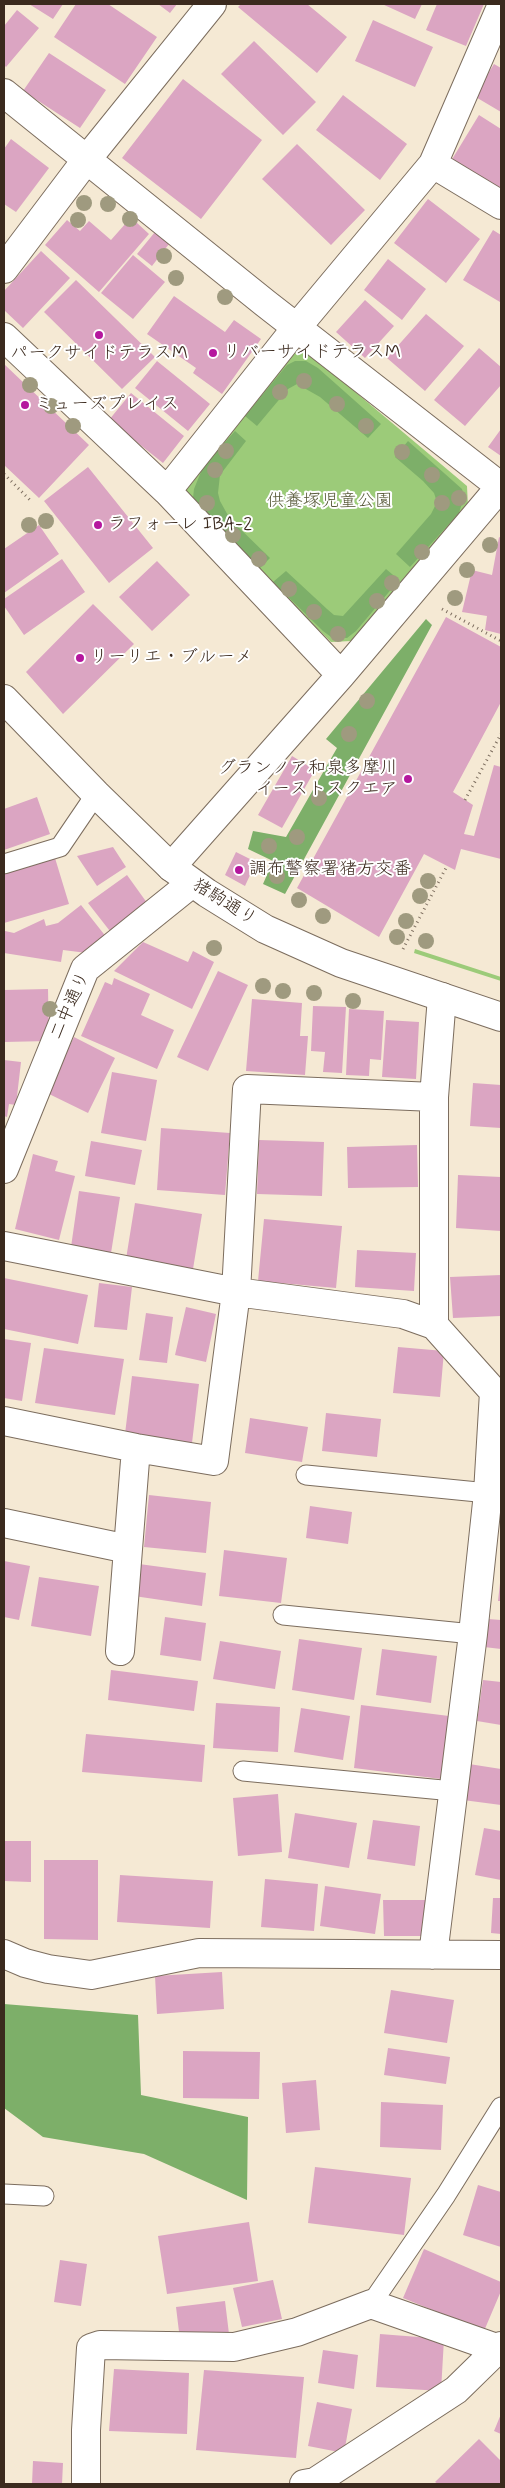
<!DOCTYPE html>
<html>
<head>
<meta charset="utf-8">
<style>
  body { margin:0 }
  #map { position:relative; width:505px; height:2488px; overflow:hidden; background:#f5e9d4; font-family:Mynerve,sans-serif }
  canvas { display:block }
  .frame { position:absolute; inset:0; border:5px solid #3b2a1e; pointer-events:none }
</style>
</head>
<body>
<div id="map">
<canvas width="505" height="2488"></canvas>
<div class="frame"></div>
</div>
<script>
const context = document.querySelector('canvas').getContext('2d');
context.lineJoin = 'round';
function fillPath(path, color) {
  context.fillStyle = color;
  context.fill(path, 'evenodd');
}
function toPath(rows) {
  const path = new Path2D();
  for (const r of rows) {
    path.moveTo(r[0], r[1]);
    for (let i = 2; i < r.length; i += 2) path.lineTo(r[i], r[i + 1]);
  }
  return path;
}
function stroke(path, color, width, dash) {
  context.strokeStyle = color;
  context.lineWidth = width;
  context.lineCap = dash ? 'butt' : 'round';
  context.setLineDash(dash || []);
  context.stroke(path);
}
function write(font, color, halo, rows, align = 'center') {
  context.font = font + ' Mynerve,"Klee One",sans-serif';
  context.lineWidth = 4;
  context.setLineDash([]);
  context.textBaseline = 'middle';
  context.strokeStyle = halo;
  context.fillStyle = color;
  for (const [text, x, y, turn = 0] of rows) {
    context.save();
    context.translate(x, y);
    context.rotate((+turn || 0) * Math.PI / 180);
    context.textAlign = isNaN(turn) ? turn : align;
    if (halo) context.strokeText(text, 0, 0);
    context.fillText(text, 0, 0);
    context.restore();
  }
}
const green = toPath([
  [293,352,309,353,467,486,468,507,351,641,331,642,184,499,187,482],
  [415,949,501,977,501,981,414,953]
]);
const forest = toPath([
  [295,361,306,361,318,368,381,424,368,438,320,397,297,384,288,389,257,426,245,416,287,365],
  [235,431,246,441,220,475,218,493,220,501,230,519,270,558,260,568,197,505,193,498,194,489,203,467],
  [408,441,462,489,464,497,459,513,410,567,396,554,431,514,437,502,434,493,423,481,395,457],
  [386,569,399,580,356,631,347,638,331,637,323,631,273,582,286,571,327,609,334,615,343,616],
  [426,619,432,625,285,894,263,884,273,861,248,849,253,831,286,837,337,748,326,739],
  [4,2004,138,2015,141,2095,248,2117,247,2200,144,2154,43,2137,4,2108]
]);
const building = toPath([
  [29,4,63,4,53,19],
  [76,4,108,4,157,37,125,84,54,37],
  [158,4,177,4,170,13],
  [241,4,307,4,347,37,317,73,238,7],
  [382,4,422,4,415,19],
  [437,4,484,4,466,46,426,30],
  [17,10,39,28,6,67,4,65,4,26],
  [373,20,433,47,415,87,355,61],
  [254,41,316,102,283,135,221,74],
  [49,53,106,90,80,128,23,91],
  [494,64,501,68,501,112,474,96],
  [183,79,262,140,201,219,122,158],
  [343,95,407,144,380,180,316,130],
  [479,115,501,129,501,192,451,161],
  [11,139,49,168,16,212,4,204,4,149],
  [297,144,365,210,331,245,262,179],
  [428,199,480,239,446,283,394,243],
  [67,220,80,231,89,221,111,240,126,223,131,227,136,222,149,234,99,292,45,245],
  [493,230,501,235,500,302,463,280],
  [155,232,169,244,152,266,137,254],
  [41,251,70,278,23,328,4,310,4,291],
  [133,255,165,282,133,319,101,293],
  [388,259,426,289,402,320,364,290],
  [76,280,155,357,122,389,44,312],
  [174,296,225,332,234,320,261,339,222,394,193,373,196,368,147,334],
  [365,300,394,326,365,358,336,332],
  [426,314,464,346,425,391,387,358],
  [479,348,501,367,501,385,465,426,434,400],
  [157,361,210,404,188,431,135,388],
  [4,364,89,445,39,498,4,465],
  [131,393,184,436,163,463,109,420],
  [501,429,501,456,488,447],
  [88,467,153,548,109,583,44,501],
  [39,525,59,554,4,593,4,549],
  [499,537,501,538,501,634,485,630,487,616,462,612,472,570,492,575],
  [62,559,85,592,24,635,4,606,4,599],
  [157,561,190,595,152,631,119,597],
  [93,604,134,644,63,714,26,672],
  [446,617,501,647,501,702,453,792,473,805,464,834,474,836,494,765,501,767,501,859,461,849,455,870,424,854,379,937,297,888],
  [292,756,315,770,282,828,258,815],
  [37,797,50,834,4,850,4,809],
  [113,847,126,867,97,886,77,856],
  [236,852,256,862,245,886,225,875],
  [55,858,69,904,4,923,4,873],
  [127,875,150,907,113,935,88,903],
  [81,905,107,938,87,953,63,950,61,962,4,953,5,931,14,933,44,919,46,926,58,923],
  [143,942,188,962,193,951,214,962,192,1009,114,971],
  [218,971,248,985,208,1071,177,1057],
  [114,978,150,994,141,1015,174,1030,157,1069,81,1036,105,982,112,985],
  [48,989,49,1041,4,1042,4,990],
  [252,999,302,1003,300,1036,308,1036,305,1075,246,1071],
  [313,1006,346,1007,342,1073,323,1072,325,1052,311,1051],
  [349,1009,384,1011,381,1060,370,1059,369,1076,346,1075],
  [386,1020,419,1022,416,1079,382,1077],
  [74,1037,115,1058,88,1113,47,1093],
  [4,1060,21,1062,16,1105,9,1104,7,1117,4,1116],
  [112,1072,157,1080,146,1141,101,1133],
  [473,1083,501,1085,501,1128,470,1126],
  [161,1128,230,1133,225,1195,157,1190],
  [259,1140,324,1142,322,1196,257,1194],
  [91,1141,142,1150,135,1185,85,1176],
  [417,1145,418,1187,348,1188,347,1147],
  [33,1154,58,1161,55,1171,75,1176,59,1240,15,1229],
  [458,1175,501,1177,501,1231,456,1228],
  [79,1191,120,1197,111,1253,71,1247],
  [135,1203,202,1214,193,1269,126,1259],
  [264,1219,342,1226,336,1288,258,1281],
  [357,1250,416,1253,414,1291,355,1287],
  [501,1275,501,1316,453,1318,450,1277],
  [4,1278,88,1295,78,1344,4,1329],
  [99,1283,132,1287,127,1330,94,1327],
  [186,1307,216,1314,206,1362,175,1355],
  [146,1313,173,1317,167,1363,139,1360],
  [4,1339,31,1343,22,1401,4,1398],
  [398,1347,444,1351,440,1397,393,1393],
  [44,1348,124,1359,115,1415,35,1403],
  [132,1376,199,1384,192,1443,125,1434],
  [326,1413,381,1419,377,1457,322,1451],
  [250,1418,308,1427,302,1462,245,1453],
  [149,1495,211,1502,206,1553,144,1547],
  [310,1506,352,1512,348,1544,306,1538],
  [224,1550,287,1558,281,1603,219,1596],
  [4,1561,30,1566,19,1620,4,1617],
  [139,1564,206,1573,202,1606,134,1596],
  [39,1577,99,1586,91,1636,31,1626],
  [500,1583,501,1583,501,1601,498,1601],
  [165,1617,206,1623,201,1661,160,1655],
  [488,1619,501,1620,501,1649,484,1647],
  [299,1639,362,1648,354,1700,292,1690],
  [220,1641,281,1651,275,1689,213,1679],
  [382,1649,437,1656,431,1703,376,1695],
  [111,1670,198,1681,194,1711,108,1700],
  [483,1680,501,1682,501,1725,477,1721],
  [216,1703,280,1707,278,1752,213,1748],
  [361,1705,449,1716,441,1779,354,1768],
  [301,1708,350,1716,343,1760,294,1752],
  [86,1734,205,1745,202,1782,82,1772],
  [469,1764,501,1769,501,1805,463,1800],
  [278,1794,282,1852,238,1856,233,1798],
  [295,1813,357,1823,349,1868,288,1858],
  [373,1820,420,1826,415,1866,367,1859],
  [484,1828,501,1831,501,1880,475,1875],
  [4,1841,31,1841,31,1882,4,1881],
  [44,1860,98,1860,98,1940,44,1939],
  [120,1875,213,1881,210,1928,117,1922],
  [265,1879,318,1884,314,1931,261,1927],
  [325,1886,381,1894,375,1934,320,1926],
  [493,1898,501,1898,501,1934,491,1933],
  [383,1900,425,1900,425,1936,384,1936],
  [222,1972,224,2009,157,2014,155,1976],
  [391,1990,454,2000,447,2043,384,2033],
  [388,2048,450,2057,446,2084,384,2075],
  [183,2051,260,2052,259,2099,183,2098],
  [316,2080,320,2130,286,2133,282,2083],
  [381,2102,443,2105,441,2150,380,2147],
  [315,2167,411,2178,404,2235,308,2223],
  [478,2185,501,2192,501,2247,463,2235],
  [249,2222,258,2281,167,2294,158,2236],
  [424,2249,501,2282,501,2291,484,2331,403,2298],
  [60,2260,87,2264,81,2306,54,2302],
  [273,2280,282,2319,242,2327,233,2288],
  [225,2301,229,2334,180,2340,176,2307],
  [380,2334,444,2339,441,2391,376,2387],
  [323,2350,358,2355,354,2389,318,2383],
  [114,2369,189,2373,187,2434,109,2431],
  [204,2370,304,2377,296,2458,196,2450],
  [317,2402,352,2409,344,2453,308,2446],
  [501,2414,501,2434,494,2431],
  [479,2439,501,2461,501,2484,438,2484,435,2482],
  [33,2461,63,2463,62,2484,32,2484]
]);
const path = toPath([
  [4,474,30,500],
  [442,609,501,641],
  [465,800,501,734],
  [403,949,447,866]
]);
const service = toPath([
  [4,864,60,847,96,794],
  [306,1475,488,1493],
  [283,1615,473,1634],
  [243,1771,453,1791],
  [4,2194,44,2196],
  [371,2304,446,2195,501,2107]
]);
const minor = toPath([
  [4,93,265,303,501,487],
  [433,164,501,205],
  [4,269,87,159,212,4],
  [4,337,167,491,341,675],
  [167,491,297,327,433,164,501,7],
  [171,867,341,675,501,486],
  [4,1169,85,969,192,883],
  [4,1246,236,1292,403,1314,434,1325,494,1392,501,1393],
  [434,1325,434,1097,442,997],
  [4,1421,136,1448,214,1461,236,1292,247,1089,434,1097],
  [4,1523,128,1549,136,1448],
  [120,1651,128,1549],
  [4,1954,25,1963,48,1969,91,1975,199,1953,501,1955],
  [433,1955,473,1634,488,1493,494,1392],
  [86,2484,86,2430,91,2348,100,2345,234,2347,297,2332,371,2304,499,2349],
  [304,2484,315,2482,456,2390,501,2346]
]);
const tertiary = toPath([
  [4,699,96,794,171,867,207,893,265,929,341,963,501,1017]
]);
const trees = [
  [84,203],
  [108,204],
  [130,219],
  [78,220],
  [164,256],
  [176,278],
  [225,297],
  [304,381],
  [30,385],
  [280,392],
  [337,404],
  [51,406],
  [73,426],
  [366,426],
  [226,451],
  [402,452],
  [215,470],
  [432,475],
  [459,498],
  [207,503],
  [442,503],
  [46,521],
  [29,525],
  [233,535],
  [490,545],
  [422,552],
  [259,559],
  [467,570],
  [392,583],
  [289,589],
  [455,598],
  [377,601],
  [314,612],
  [338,634],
  [367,701],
  [349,734],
  [319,798],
  [297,837],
  [269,846],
  [277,876],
  [428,881],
  [420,896],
  [299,900],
  [323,916],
  [406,921],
  [397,937],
  [426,941],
  [214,948],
  [263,986],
  [283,991],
  [314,993],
  [353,1001],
  [50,1009]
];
const markers = [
  [99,335,5,"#b5179e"],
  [213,353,5,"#b5179e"],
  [25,405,5,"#b5179e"],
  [98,525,5,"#b5179e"],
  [80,658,5,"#b5179e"],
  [408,779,5,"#b5179e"],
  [239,870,5,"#b5179e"]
];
const poiNames = [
  ["リバーサイドテラスM",223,353],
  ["パークサイドテラスM",99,354,"center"],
  ["ミューズプレイス",35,405],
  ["ラフォーレ IBA-2",108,525],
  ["リーリエ・ブルーメ",90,658],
  ["グランノア和泉多摩川",398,769,"right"],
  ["イーストスクエア",398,790,"right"],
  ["調布警察署猪方交番",249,870]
];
const parkNames = [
  ["供養塚児童公園",330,502]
];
const streetNames = [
  ["猪駒通り",224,903,32],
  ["二中通り",71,1006,-66]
];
fillPath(green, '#9ccb79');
fillPath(forest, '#7daf69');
fillPath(building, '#dba5c2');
stroke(service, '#7c6d5e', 21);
stroke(minor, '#7c6d5e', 30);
stroke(tertiary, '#7c6d5e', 30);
stroke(path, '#7c6d5e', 3, [1, 4]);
stroke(service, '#fff', 19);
stroke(minor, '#fff', 28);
stroke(tertiary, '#fff', 28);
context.fillStyle = '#9f9a7f';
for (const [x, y] of trees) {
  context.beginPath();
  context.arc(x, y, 8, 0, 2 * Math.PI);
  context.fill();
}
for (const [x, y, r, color] of markers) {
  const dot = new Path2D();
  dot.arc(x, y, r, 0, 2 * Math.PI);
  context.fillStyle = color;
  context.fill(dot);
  stroke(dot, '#fff', 2);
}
write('18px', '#3b2a1e', '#fff', poiNames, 'left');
write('18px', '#585a39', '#fff', parkNames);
write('18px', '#3b2a1e', '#fff', streetNames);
</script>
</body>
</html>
